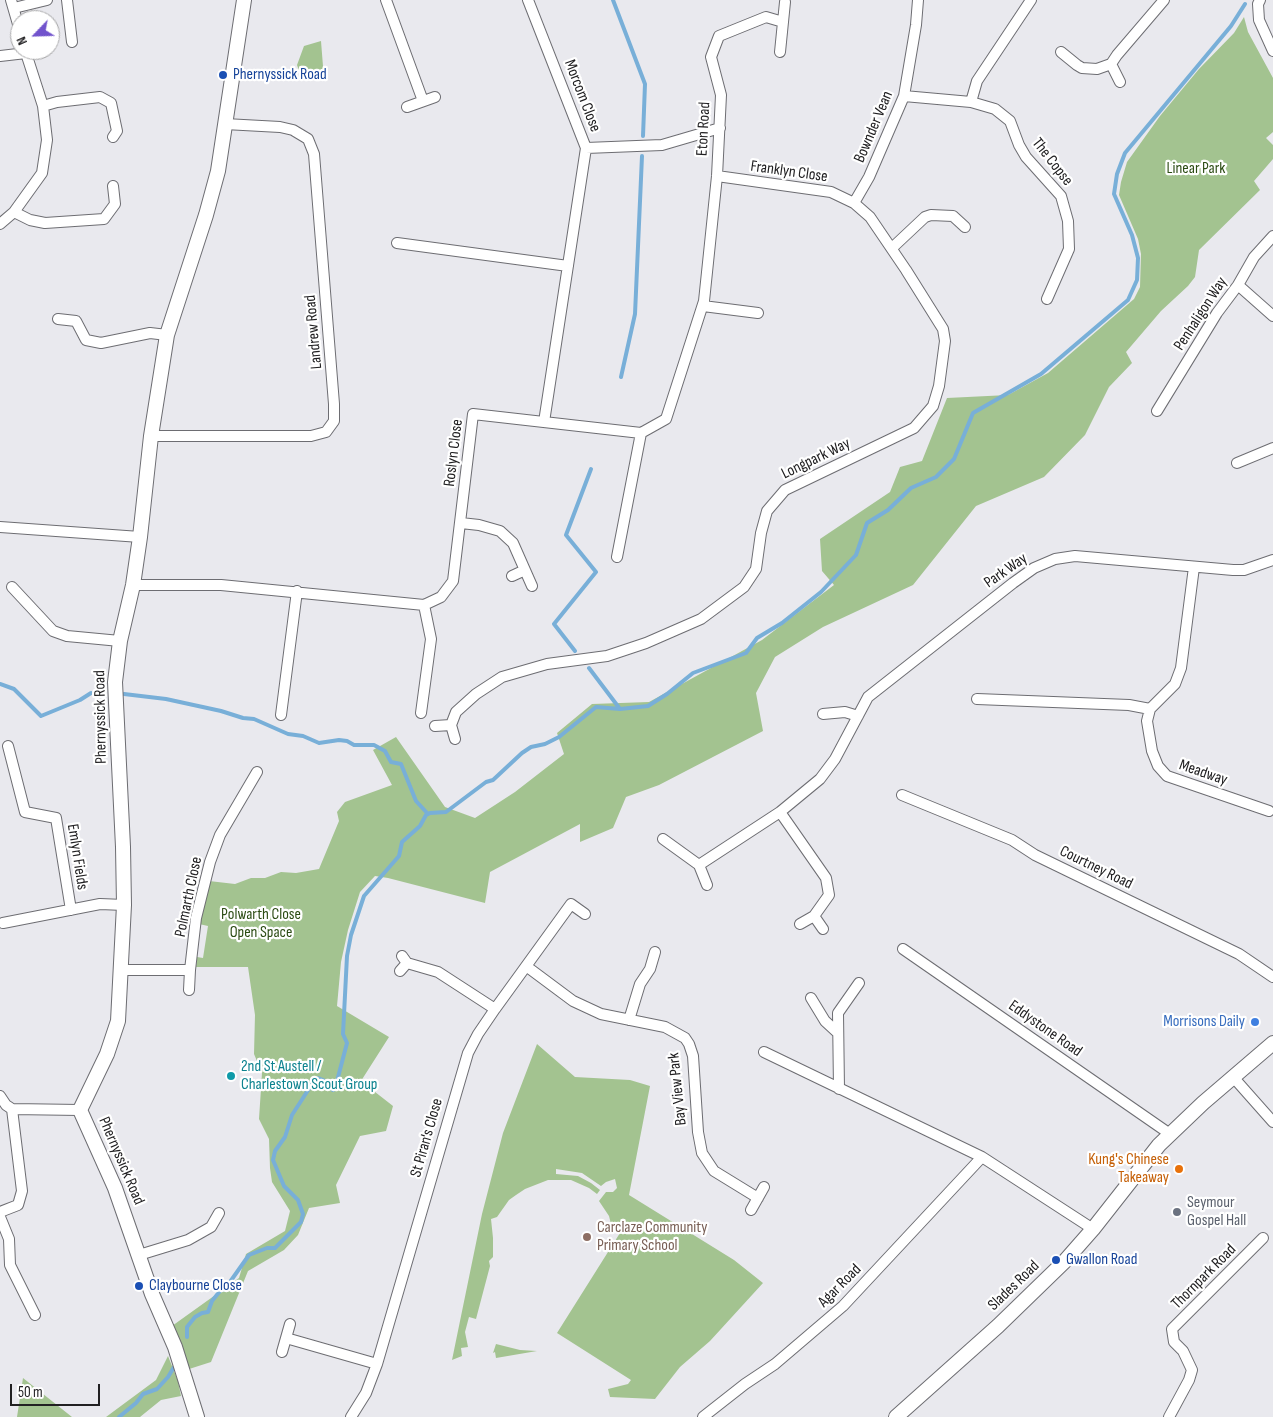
<!DOCTYPE html>
<html>
<head>
<meta charset="utf-8">
<style>
  body { margin:0 }
  #map { position:relative; width:1273px; height:1417px; overflow:hidden; background:#e9e9ee; font-family:"Sofia Sans Condensed",sans-serif }
  canvas { display:block }
  .north { position:absolute; left:10px; top:10px; width:50px; height:50px; box-sizing:border-box; background:#fff; border:1px solid #a6a6a7; border-radius:50%; rotate:246deg; font-size:14px; font-weight:700; line-height:20px; text-align:center; color:#212022 }
  .north::after { content:''; display:block; margin:auto; width:18px; height:22px; background:#7153cc; clip-path:polygon(50% 0,100% 100%,50% 72%,0 100%) }
  .scale { position:absolute; left:10px; top:1384px; width:90px; height:22px; box-sizing:border-box; border:2px solid #212022; border-top:0; padding-left:6px; font-size:15px; line-height:18px; white-space:nowrap; color:#212022; -webkit-text-stroke:4px #fff; paint-order:stroke }
</style>
</head>
<body>
<div id="map">
<canvas width="1273" height="1417"></canvas>
<div class="north">N</div>
<div class="scale">50 m</div>
</div>
<script>
const context = document.querySelector('canvas').getContext('2d');
context.lineJoin = 'round';
function fillPath(path, color) {
  context.fillStyle = color;
  context.fill(path, 'evenodd');
}
function toPath(rows) {
  const path = new Path2D();
  for (const r of rows) {
    path.moveTo(r[0], r[1]);
    for (let i = 2; i < r.length; i += 2) path.lineTo(r[i], r[i + 1]);
  }
  return path;
}
function stroke(path, color, width, dash) {
  context.strokeStyle = color;
  context.lineWidth = width;
  context.lineCap = dash ? 'butt' : 'round';
  context.setLineDash(dash || []);
  context.stroke(path);
}
function write(font, color, halo, rows, align = 'center') {
  context.font = font + ' "Sofia Sans Condensed",sans-serif';
  context.lineWidth = 4.5;
  context.setLineDash([]);
  context.textBaseline = 'middle';
  context.strokeStyle = halo;
  context.fillStyle = color;
  for (const [text, x, y, turn = 0] of rows) {
    context.save();
    context.translate(x, y);
    context.rotate((+turn || 0) * Math.PI / 180);
    context.textAlign = isNaN(turn) ? turn : align;
    if (halo) context.strokeText(text, 0, 0);
    context.fillText(text, 0, 0);
    context.restore();
  }
}
const green = toPath([
  [1244,17,1248,32,1273,78,1273,132,1266,138,1273,145,1273,159,1254,181,1260,190,1199,250,1195,277,1188,286,1161,311,1126,352,1132,363,1109,387,1085,435,1044,477,976,506,913,585,823,627,775,657,756,693,763,731,659,785,626,797,613,828,580,842,580,824,490,872,485,903,388,878,375,876,360,892,348,930,341,962,337,1006,389,1037,361,1081,393,1106,386,1131,360,1136,336,1185,340,1203,309,1208,298,1235,284,1250,248,1271,211,1362,186,1370,172,1326,239,1278,246,1254,285,1231,290,1211,272,1182,270,1168,269,1139,259,1119,262,1073,254,1054,255,1015,248,967,196,967,197,957,203,958,208,926,199,924,209,881,235,884,251,878,265,878,281,872,296,873,319,869,339,821,337,812,345,802,392,785,373,750,396,737,445,807,475,818,515,792,564,754,557,733,592,704,649,702,762,640,834,585,822,571,820,539,890,492,900,467,922,461,947,398,1008,395,1048,373,1134,299,1140,287,1141,254,1138,239,1119,195,1121,182,1127,162,1160,116,1199,69,1234,33],
  [321,41,324,79,302,79,297,65,304,46],
  [537,1044,575,1077,630,1080,650,1086,629,1195,734,1260,763,1283,710,1341,680,1367,655,1399,610,1397,608,1389,628,1384,631,1380,557,1333,625,1225,623,1222,618,1230,611,1231,611,1224,609,1216,599,1201,606,1192,613,1192,617,1188,615,1179,606,1182,601,1186,582,1173,556,1169,556,1174,578,1176,591,1183,600,1190,597,1194,589,1188,571,1180,548,1180,525,1189,516,1195,509,1200,497,1217,491,1219,493,1238,493,1257,489,1261,490,1266,476,1319,469,1317,465,1332,468,1347,461,1348,462,1356,452,1360,482,1214,503,1133],
  [496,1344,520,1350,537,1351,496,1358,495,1352,493,1353],
  [168,1356,178,1381,181,1396,161,1400,140,1417,106,1417,156,1380],
  [23,1378,72,1417,17,1417]
]);
const stream = toPath([
  [613,0,645,84,643,136],
  [621,377,635,314,642,156],
  [575,651,554,624,596,572,566,535,591,469],
  [589,668,620,709],
  [0,684,14,689,41,716,80,700,91,693],
  [124,694,166,699,221,711,243,718,254,719,288,734,303,736,319,743,339,740,347,741,354,745,374,745,385,751,391,762,401,764,416,801,428,814],
  [187,1337,187,1327,195,1317,202,1313,208,1312,212,1301,220,1291,225,1289,249,1255,267,1248,275,1248,301,1222,303,1214,298,1200,284,1186,273,1160,275,1151,285,1137,292,1115,314,1081,318,1078,323,1080,333,1090,337,1088,337,1081,347,1043,343,1034,347,956,351,935,364,896,399,856,402,842,420,826,426,815,430,813,446,812,486,782,493,780,522,753,531,747,545,744,559,737,596,707,620,709,648,706,667,694,693,673,746,653,757,638,782,623,821,592,856,555,867,523,888,510,911,488,936,477,954,459,973,413,1041,374,1128,300,1137,280,1138,258,1132,235,1114,194,1117,174,1125,153,1231,26,1245,4],
  [119,1417,136,1403,143,1394,157,1389,168,1377,174,1367]
]);
const street = toPath([
  [11,0,20,31],
  [67,0,72,42],
  [386,0,423,101],
  [528,0,586,148,544,422],
  [1260,0,1258,4,1259,20,1273,51],
  [14,8,47,0],
  [783,22,785,2],
  [1061,52,1077,65,1082,68,1097,69,1111,64],
  [0,56,26,53],
  [1120,82,1111,64,1117,55,1164,0],
  [904,96,971,102,995,109,1010,121,1019,145,1026,157,1061,196,1068,221,1069,249,1047,299],
  [971,102,977,81,1031,0],
  [43,106,57,102,100,97,111,103,117,131,113,137],
  [407,107,435,97],
  [586,148,662,145,720,128],
  [854,203,869,177,904,96,916,25,918,0],
  [14,212,30,220,45,223,104,219,115,204,113,186],
  [0,224,14,212,42,173,47,140,43,106,25,50],
  [397,243,568,266],
  [892,248,925,217,931,215,953,216,965,227],
  [1238,285,1273,316],
  [703,306,758,313],
  [58,319,76,321,86,340,101,343,150,333,167,335],
  [1157,411,1217,313,1238,285,1254,257,1273,236],
  [151,436,311,436,326,432,334,421,334,404,314,154,308,139,293,130,280,127,225,124],
  [1237,463,1273,448],
  [461,523,479,525,500,531,513,543,532,586],
  [0,527,140,537],
  [617,557,641,433],
  [1194,567,1181,668,1175,684,1150,709,1147,721,1152,751,1158,766,1167,776,1269,811],
  [512,576,525,570],
  [133,585,221,585,424,605,441,597,453,581,473,414,641,433,666,419,704,301,717,176,721,95,711,57,719,36,766,17,783,22,780,52],
  [12,587,53,631,67,636,120,641],
  [977,699,1129,705,1150,709],
  [421,713,431,639,424,605],
  [823,714,845,712,858,716],
  [281,715,297,591],
  [435,726,451,725],
  [455,739,451,725,456,712,476,694,502,677,547,664,607,656,646,643,701,619,744,587,756,569,761,533,767,511,785,490,914,428,933,406,939,386,945,341,943,329,906,270,870,217,854,203,831,192,717,176],
  [8,746,25,812,56,818,71,910],
  [902,795,1012,840,1035,855,1239,954,1273,977],
  [780,812,826,878,829,895,814,916,800,924],
  [663,839,699,865,780,812,820,779,835,759,868,697,1013,583,1034,568,1055,559,1075,556,1233,570,1244,570,1273,560],
  [699,865,707,885],
  [814,916,823,929],
  [3,923,100,904,124,905],
  [903,949,1170,1134],
  [407,963,438,972,495,1009],
  [526,966,573,1001,601,1014,665,1027,685,1038,689,1044,693,1056,698,1132,702,1153,714,1171,758,1198],
  [121,970,190,970,196,918,210,862,220,835,257,772],
  [400,971,407,963,402,956],
  [189,990,190,970],
  [811,998,825,1021,838,1033],
  [629,1020,640,984,650,969,655,952],
  [764,1052,982,1157,1093,1229],
  [1234,1078,1273,1122],
  [839,1089,838,1013,859,983],
  [0,1096,6,1105,12,1109,80,1110],
  [751,1210,764,1187],
  [0,1212,18,1205,22,1191,12,1109],
  [0,1217,9,1239,10,1265,35,1315],
  [139,1255,188,1240,211,1227,219,1213],
  [286,1338,377,1364],
  [282,1352,290,1324],
  [351,1417,366,1393,377,1364,468,1053,478,1034,495,1009,571,904,585,914],
  [703,1417,745,1384,775,1364,843,1306,982,1157],
  [1169,1417,1189,1380,1192,1370,1183,1351,1174,1342,1172,1329,1263,1238]
]);
const secondary = toPath([
  [197,1417,175,1347,152,1294,115,1188,80,1110,107,1054,118,1021,124,905,123,847,115,682,120,641,133,585,140,537,151,436,167,335,206,215,218,171,244,0],
  [896,1417,998,1326,1064,1262,1093,1229,1159,1145,1203,1103,1273,1043]
]);
const markers = [
  [223,75,5,"#1a4fb4"],
  [1255,1022,5,"#3f7fe0"],
  [231,1076,5,"#0f9aa8"],
  [1179,1169,5,"#e8710a"],
  [1177,1212,5,"#6b7280"],
  [587,1237,5,"#8d6e63"],
  [1056,1260,5,"#1a4fb4"],
  [139,1286,5,"#1a4fb4"]
];
const transitNames = [
  ["Phernyssick Road",233,75],
  ["Gwallon Road",1066,1260],
  ["Claybourne Close",149,1286]
];
const streetNames = [
  ["Morcom Close",582,96,69],
  ["Bownder Vean",874,127,-67],
  ["Eton Road",704,129,-87],
  ["The Copse",1052,162,52],
  ["Franklyn Close",789,172,8],
  ["Penhaligon Way",1201,314,-57],
  ["Landrew Road",314,332,-95],
  ["Roslyn Close",454,453,-83],
  ["Longpark Way",816,459,-26],
  ["Park Way",1006,571,-35],
  ["Phernyssick Road",101,717,-91],
  ["Meadway",1203,773,19],
  ["Emlyn Fields",77,857,81],
  ["Courtney Road",1096,868,26],
  ["Polmarth Close",189,897,-78],
  ["Eddystone Road",1045,1029,35],
  ["Bay View Park",678,1089,-96],
  ["St Piran's Close",427,1138,-74],
  ["Phernyssick Road",121,1161,67],
  ["Thornpark Road",1204,1277,-45],
  ["Agar Road",840,1286,-45],
  ["Slades Road",1014,1286,-44]
];
const parkNames = [
  ["Linear Park",1196,169],
  ["Polwarth Close",261,915],
  ["Open Space",261,933]
];
const shopNames = [
  ["Morrisons Daily",1245,1022]
];
const cultureNames = [
  ["2nd St Austell /",241,1067],
  ["Charlestown Scout Group",241,1085]
];
const foodNames = [
  ["Kung's Chinese",1169,1160],
  ["Takeaway",1169,1178]
];
const worshipNames = [
  ["Seymour",1187,1203],
  ["Gospel Hall",1187,1221]
];
const educationNames = [
  ["Carclaze Community",597,1228],
  ["Primary School",597,1246]
];
fillPath(green, '#a3c390');
stroke(stream, '#78afd8', 4);
stroke(street, '#6d6d72', 12);
stroke(secondary, '#6d6d72', 16);
stroke(street, '#fff', 10);
stroke(secondary, '#fff', 14);
for (const [x, y, r, color] of markers) {
  const dot = new Path2D();
  dot.arc(x, y, r, 0, 2 * Math.PI);
  context.fillStyle = color;
  context.fill(dot);
  stroke(dot, '#fff', 2);
}
write('16px', '#164399', '#fff', transitNames, 'left');
write('16px', '#212022', '#fff', streetNames);
write('16px', '#2c4c14', '#fff', parkNames);
write('16px', '#366cbe', '#fff', shopNames, 'right');
write('16px', '#0d838f', '#fff', cultureNames, 'left');
write('16px', '#c56008', '#fff', foodNames, 'right');
write('16px', '#5b616d', '#fff', worshipNames, 'left');
write('16px', '#785e54', '#fff', educationNames, 'left');
</script>
</body>
</html>
